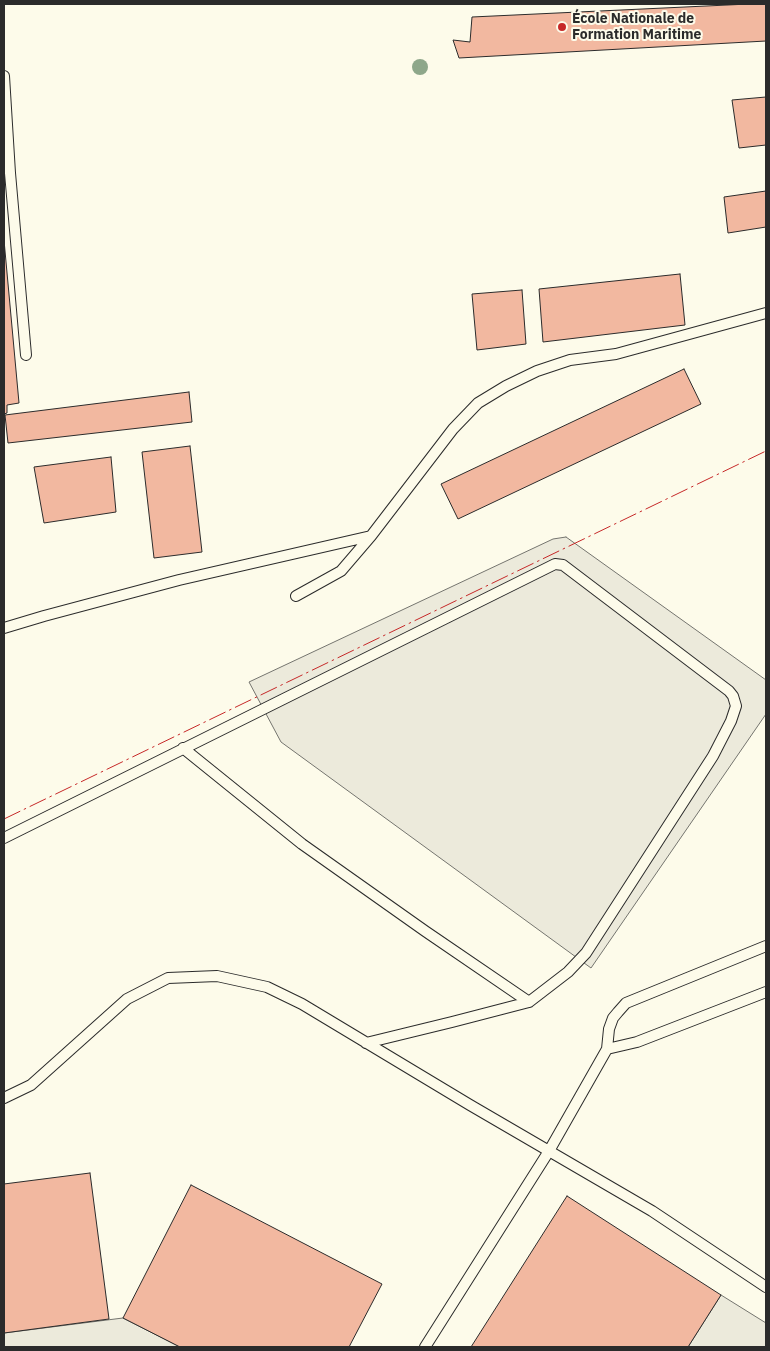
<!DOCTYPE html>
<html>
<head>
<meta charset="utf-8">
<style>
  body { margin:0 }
  #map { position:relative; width:770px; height:1351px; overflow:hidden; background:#fdfbea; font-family:"IBM Plex Sans",sans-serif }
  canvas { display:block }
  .frame { position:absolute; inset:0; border:5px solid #2b2b2b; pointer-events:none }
</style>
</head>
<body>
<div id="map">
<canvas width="770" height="1351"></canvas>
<div class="frame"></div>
</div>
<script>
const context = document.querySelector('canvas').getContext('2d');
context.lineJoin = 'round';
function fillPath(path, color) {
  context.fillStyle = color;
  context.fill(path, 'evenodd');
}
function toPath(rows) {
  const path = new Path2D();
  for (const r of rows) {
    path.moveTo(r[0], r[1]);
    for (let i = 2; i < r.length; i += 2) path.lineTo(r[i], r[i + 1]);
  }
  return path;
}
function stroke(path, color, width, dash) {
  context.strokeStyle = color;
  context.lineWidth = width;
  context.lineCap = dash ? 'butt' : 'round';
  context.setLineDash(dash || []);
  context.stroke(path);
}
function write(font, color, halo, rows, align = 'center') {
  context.font = font + ' "IBM Plex Sans",sans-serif';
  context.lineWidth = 4;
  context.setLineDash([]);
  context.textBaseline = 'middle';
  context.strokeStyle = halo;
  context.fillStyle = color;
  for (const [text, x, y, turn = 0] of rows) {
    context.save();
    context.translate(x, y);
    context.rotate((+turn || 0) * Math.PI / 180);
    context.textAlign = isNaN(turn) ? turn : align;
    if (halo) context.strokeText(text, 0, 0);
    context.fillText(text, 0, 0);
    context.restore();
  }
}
const parking = toPath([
  [566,537,766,680,766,714,591,968,281,742,249,682,553,539,566,537],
  [721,1295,766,1323,766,1347,688,1347,721,1295],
  [123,1318,180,1347,4,1347,4,1333,123,1318]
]);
const building = toPath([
  [749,4,766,4,766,41,459,58,453,40,470,42,472,17,749,4],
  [766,97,766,145,739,148,732,100,766,97],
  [766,191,766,227,728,233,724,197,766,191],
  [4,240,19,403,7,405,7,413,4,414,4,240],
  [680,274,685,325,543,342,539,289,680,274],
  [522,290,526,344,477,350,472,294,522,290],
  [684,369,701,404,458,519,441,484,684,369],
  [189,392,192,422,8,443,5,415,189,392],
  [190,446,202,552,154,558,142,452,190,446],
  [111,457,116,512,44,523,34,467,111,457],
  [90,1173,109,1319,4,1333,4,1184,90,1173],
  [191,1185,382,1284,349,1347,180,1347,123,1318,191,1185],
  [567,1196,721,1295,688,1347,471,1347,567,1196]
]);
const lane = toPath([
  [4,76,10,173,26,355],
  [296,596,341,571,371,536,453,429,478,403,506,386,537,371,570,360,616,354,766,313],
  [4,628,44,616,179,580,371,536],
  [183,748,302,844,425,931,529,1002],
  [4,838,551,566,555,564,563,565,729,691,733,696,736,706,731,721,713,756,586,953,568,972,529,1002,452,1022,366,1043],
  [607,1049,637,1042,766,992],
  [4,1098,31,1085,127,999,168,978,217,976,267,987,302,1004,470,1105,652,1211,766,1287],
  [425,1347,549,1151,607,1049,609,1029,613,1018,618,1012,626,1003,766,946]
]);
const power = toPath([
  [4,819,766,451]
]);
const trees = [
  [420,67]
];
const markers = [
  [562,27,5,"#c62828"]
];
const poiNames = [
  ["École Nationale de",572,19],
  ["Formation Maritime",572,35]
];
fillPath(parking, '#eceadb');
stroke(parking, '#74746e', 1);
fillPath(building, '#f2b8a0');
stroke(building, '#2b2b2b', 1);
stroke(lane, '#2b2b2b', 12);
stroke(lane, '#fdfbea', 10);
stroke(power, '#c62828', 1, [18, 4, 2.5, 4]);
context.fillStyle = '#8ea78a';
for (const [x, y] of trees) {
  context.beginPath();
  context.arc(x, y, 8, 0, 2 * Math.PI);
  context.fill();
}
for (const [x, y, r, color] of markers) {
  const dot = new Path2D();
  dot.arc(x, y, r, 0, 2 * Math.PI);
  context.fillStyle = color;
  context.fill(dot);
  stroke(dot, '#fdfbea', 2);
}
write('bold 14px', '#2b2b2b', '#fdfbea', poiNames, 'left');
</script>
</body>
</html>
